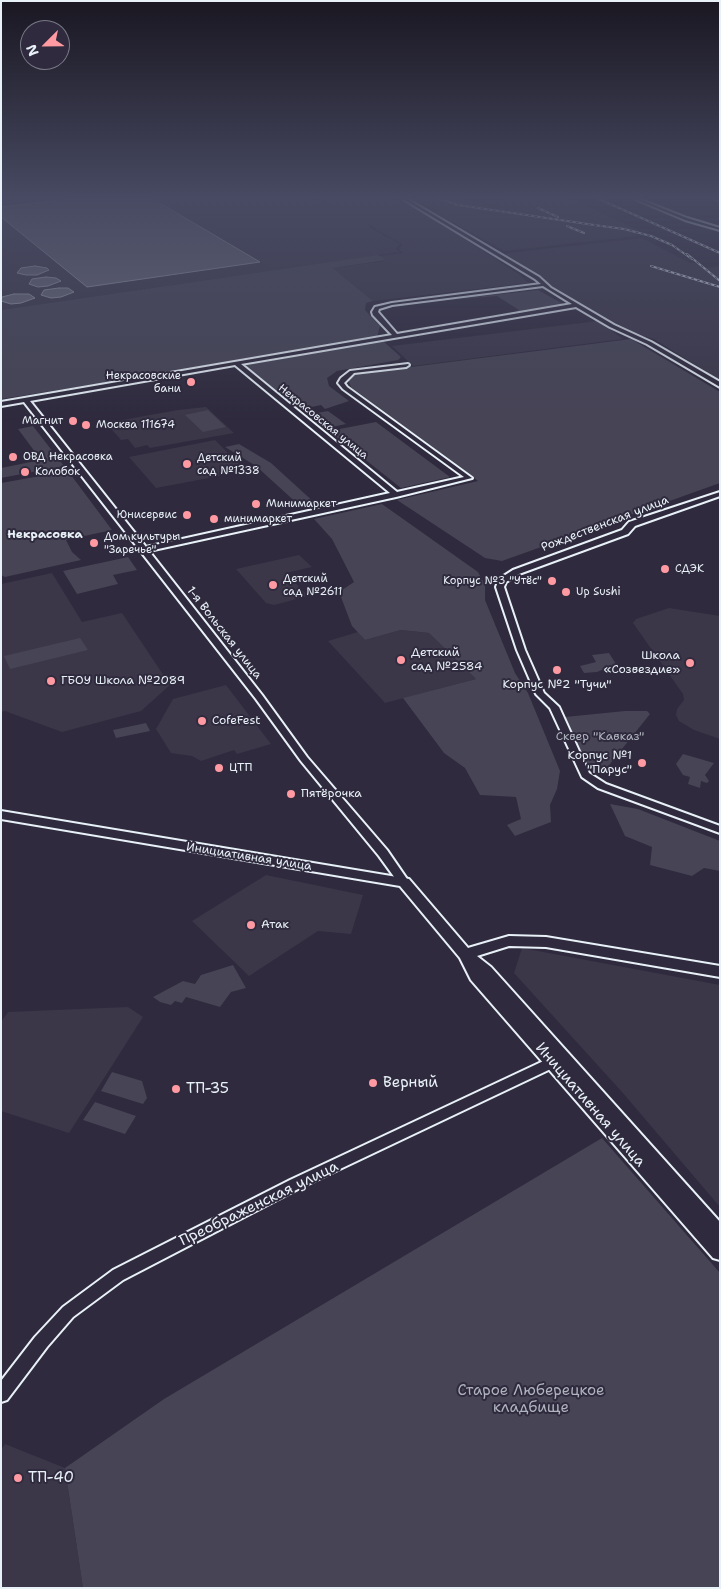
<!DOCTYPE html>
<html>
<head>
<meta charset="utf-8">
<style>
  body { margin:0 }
  #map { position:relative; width:721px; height:1589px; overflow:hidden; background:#2f2a3d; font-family:"Shantell Sans",sans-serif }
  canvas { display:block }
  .frame { position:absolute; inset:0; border:2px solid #e8f1f8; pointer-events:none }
  .north { position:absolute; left:20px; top:20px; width:50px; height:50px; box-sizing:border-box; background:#2f2a3d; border:1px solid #797a88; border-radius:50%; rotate:247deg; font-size:14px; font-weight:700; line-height:20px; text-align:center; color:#e8f1f8 }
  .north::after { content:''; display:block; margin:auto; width:18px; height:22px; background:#ff9aa2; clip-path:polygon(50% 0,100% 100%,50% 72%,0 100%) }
</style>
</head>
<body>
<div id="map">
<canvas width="721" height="1589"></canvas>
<div class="frame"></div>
<div class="north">N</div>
</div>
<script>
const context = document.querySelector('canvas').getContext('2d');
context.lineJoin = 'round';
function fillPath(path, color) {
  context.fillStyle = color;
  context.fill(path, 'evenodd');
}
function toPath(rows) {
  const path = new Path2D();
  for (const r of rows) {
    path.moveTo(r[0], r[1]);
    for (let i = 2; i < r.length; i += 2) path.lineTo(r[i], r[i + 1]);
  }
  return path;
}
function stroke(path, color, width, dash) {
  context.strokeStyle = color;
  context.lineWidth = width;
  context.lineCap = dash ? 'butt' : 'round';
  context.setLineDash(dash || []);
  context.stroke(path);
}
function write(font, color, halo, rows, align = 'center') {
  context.font = font + ' "Shantell Sans",sans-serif';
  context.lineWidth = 4;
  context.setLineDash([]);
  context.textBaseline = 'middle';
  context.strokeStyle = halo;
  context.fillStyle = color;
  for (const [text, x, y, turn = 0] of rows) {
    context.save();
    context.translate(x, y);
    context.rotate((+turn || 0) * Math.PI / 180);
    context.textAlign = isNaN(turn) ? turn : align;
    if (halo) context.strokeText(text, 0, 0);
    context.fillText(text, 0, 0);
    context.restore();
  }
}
const built = toPath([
  [1,199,316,199,332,206,319,199,395,199,409,206,413,206,520,275,528,283,373,301,333,268,385,261,380,256,403,253,399,249,402,244,371,226,369,223,369,227,400,244,396,249,400,252,1,310],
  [411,199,477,199,469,199,473,202,513,199,572,199,640,231,635,235,638,236,504,251,434,212,439,211],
  [642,238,690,263,698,263,707,268,720,266,720,380,654,339,620,329,547,286,503,256,509,253],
  [598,321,623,339,413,366,392,346],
  [206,407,234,433,150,448,147,445,135,448,128,439,121,440,106,423,178,410],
  [215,440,246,471,156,488,129,457],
  [299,555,312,567,286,573,308,596,274,605,266,603,236,569],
  [52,573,82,622,122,613,170,685,141,711,62,732,5,711,1,712,1,584],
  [669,608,720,616,720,739,694,730,679,721,676,715,677,709,684,700,683,694,633,623,636,619],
  [401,630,429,633,476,679,385,703,328,641,358,632,365,640],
  [226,685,271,744,237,754,234,750,201,761,192,756,171,753,156,729,173,699],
  [266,875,363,895,351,934,318,931,249,976,192,921],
  [522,948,720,985,720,1207,622,1092,514,973],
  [128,1007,143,1017,69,1133,1,1111,1,1022,8,1012],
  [5,1444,65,1468,83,1588,1,1588,1,1450]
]);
const green = toPath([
  [378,255,386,260,333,268,373,301,366,303,365,310,380,326,377,337,240,359,212,366,1,399,1,310],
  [538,290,565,305,520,313,516,311,519,310,497,296,458,299],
  [631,339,720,392,720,483,502,561,485,558,397,500,478,481,351,387,348,379,356,374],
  [383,341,401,357,398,360,337,371,327,378,329,386,349,401,325,409,321,405,298,410,245,368,247,365],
  [208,410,226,427,203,432,185,415],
  [328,411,346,424,323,429,306,415],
  [376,422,450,477,401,488,329,431],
  [33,426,64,466,1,478,1,468,41,460,18,429],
  [239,444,271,463,316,504,301,507,256,466,225,447],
  [68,471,112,530,66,540,72,552,81,560,5,577,1,575,1,483],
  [382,504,478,572,485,585,485,600,515,673,528,693,560,771,557,789,550,805,551,822,515,836,507,825,521,819,516,797,480,795,465,768,444,753,403,698,476,679,429,633,401,630,365,640,352,626,339,592,354,582,332,539,314,519],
  [128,557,137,570,113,575,118,584,77,594,63,571],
  [80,638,88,650,10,669,4,656],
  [609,653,616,664,597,672,584,673,580,666,596,662,592,655],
  [625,711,647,711,650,714,602,774,588,768,565,717],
  [146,723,150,731,116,738,113,730],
  [683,754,714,763,705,775,709,781,707,783,701,781,700,788,688,784,690,777,683,775,676,764],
  [610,804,638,809,720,841,720,871,704,868,692,876,650,865,652,847,625,836],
  [233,965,246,988,231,992,220,1007,186,997,182,1003,175,1001,171,1005,160,1002,153,997,183,981,195,984,201,975],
  [112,1072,142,1081,147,1098,143,1104,101,1091],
  [95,1102,136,1116,125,1134,83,1120],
  [602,1138,720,1273,720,1588,83,1588,65,1468,164,1399]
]);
const water = toPath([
  [72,199,153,199,260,262,87,287,1,217,1,207,72,199],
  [35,266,47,268,49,270,37,275,26,275,17,273,21,268,35,266],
  [46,277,56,278,61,281,48,286,38,287,29,284,32,279,46,277],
  [59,288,68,288,74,292,61,297,51,298,41,295,44,290,59,288],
  [14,294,29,294,35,298,21,303,11,304,1,301,2,297,14,294]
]);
const minor = toPath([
  [403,199,407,199,539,277,551,288,614,325,651,342,720,382,720,387,647,344,610,327,576,307,241,364,397,492,464,477,343,389,338,383,341,378,350,371,408,364,409,365,406,367,354,373,344,383,347,387,472,478,396,497,149,551,262,695,307,757,387,850,409,882,408,885,404,886,400,885,379,856,301,761,256,699,24,402,1,406,1,402,392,335,373,315,372,312,375,307,392,303,541,284,535,279,403,199],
  [543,286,572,304,397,334,378,312,379,309,392,305,543,286],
  [235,365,390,493,146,547,30,401,235,365],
  [635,199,639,199,687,218,720,228,720,230,685,220,635,199],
  [720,492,720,496,635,526,628,534,519,574,506,582,504,587,525,650,544,693,559,707,589,773,606,784,720,826,720,833,598,788,582,777,550,708,536,694,517,650,496,587,499,579,513,570,622,530,629,522,720,492],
  [552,1057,557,1058,558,1062,557,1066,300,1188,123,1280,73,1317,47,1347,7,1400,1,1402,1,1381,35,1337,63,1307,113,1270,290,1180,552,1057]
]);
const major = toPath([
  [1,811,409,879,468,948,509,936,546,937,720,966,720,977,546,947,509,946,477,956,491,967,720,1222,720,1260,713,1258,471,980,460,958,400,886,1,819,1,811]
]);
const rail = toPath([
  [440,199,458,205,601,226],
  [599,199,720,253],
  [714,199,720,202],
  [538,208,558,217],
  [594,225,624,229,651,236,672,245,692,259],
  [567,226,584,233],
  [687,254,720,281],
  [651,266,720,287]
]);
const markers = [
  [191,382,5,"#ff9aa2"],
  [73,421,5,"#ff9aa2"],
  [86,425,5,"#ff9aa2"],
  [13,457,5,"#ff9aa2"],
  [187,464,5,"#ff9aa2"],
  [25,472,5,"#ff9aa2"],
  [256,504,5,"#ff9aa2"],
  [187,515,5,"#ff9aa2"],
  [214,519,5,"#ff9aa2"],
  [94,543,5,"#ff9aa2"],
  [665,569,5,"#ff9aa2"],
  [552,581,5,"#ff9aa2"],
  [273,585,5,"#ff9aa2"],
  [566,592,5,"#ff9aa2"],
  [401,660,5,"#ff9aa2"],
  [690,663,5,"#ff9aa2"],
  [557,670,5,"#ff9aa2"],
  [51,681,5,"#ff9aa2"],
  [202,721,5,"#ff9aa2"],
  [642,763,5,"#ff9aa2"],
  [219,768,5,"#ff9aa2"],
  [291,794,5,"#ff9aa2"],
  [251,925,5,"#ff9aa2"],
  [373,1083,5,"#ff9aa2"],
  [176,1089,5,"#ff9aa2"],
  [18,1478,5,"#ff9aa2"]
];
const farPoinames = [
  ["Некрасовские",181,376,"right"],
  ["бани",181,389,"right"],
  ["Магнит",63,421,"right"],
  ["Москва 111674",96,425],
  ["ОВД Некрасовка",23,457],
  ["Детский",197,458],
  ["сад №1338",197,471],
  ["Колобок",35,472],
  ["Минимаркет",266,504],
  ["Юнисервис",177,515,"right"],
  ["минимаркет",224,519],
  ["Дом культуры",104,537],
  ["\"Заречье\"",104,550],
  ["СДЭК",675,569],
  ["Детский",283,579],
  ["сад №2611",283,592],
  ["Корпус №3 \"Утёс\"",542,581,"right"],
  ["Up Sushi",576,592]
];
const farStreetnames = [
  ["Некрасовская улица",323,422,39]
];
const streetNames = [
  ["Рождественская улица",605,524,-21],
  ["1-я Вольская улица",224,633,52],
  ["Инициативная улица",249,857,9]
];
const farQuarternames = [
  ["Некрасовка",45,535]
];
const poiNames = [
  ["Детский",411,653],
  ["сад №2584",411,667],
  ["Школа",680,656,"right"],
  ["«Созвездие»",680,670,"right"],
  ["ГБОУ Школа №2089",61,681],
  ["Корпус №2 \"Тучи\"",557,685,"center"],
  ["CofeFest",212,721],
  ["Корпус №1",632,756,"right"],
  ["\"Парус\"",632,770,"right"],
  ["ЦТП",229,768],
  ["Пятёрочка",301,794],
  ["Атак",261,925]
];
const parkNames = [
  ["Сквер \"Кавказ\"",600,737]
];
const nearPoinames = [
  ["Верный",383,1083],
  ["ТП-35",186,1089],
  ["ТП-40",28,1478]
];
const nearStreetnames = [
  ["Инициативная улица",590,1105,49],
  ["Преображенская улица",259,1204,-26]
];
const nearParknames = [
  ["Старое Люберецкое",531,1391],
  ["кладбище",531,1408]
];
fillPath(built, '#3b3749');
fillPath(green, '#464455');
fillPath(water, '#696978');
stroke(water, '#9c9fab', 1);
stroke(minor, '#e8f1f8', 4);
stroke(major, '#e8f1f8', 4);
fillPath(minor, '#2f2a3d');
fillPath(major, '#2f2a3d');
stroke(rail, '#e8f1f8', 2);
stroke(rail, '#2f2a3d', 1, [3]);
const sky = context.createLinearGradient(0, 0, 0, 421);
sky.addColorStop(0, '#1a1722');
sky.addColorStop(0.47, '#474a62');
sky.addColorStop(1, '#474a6200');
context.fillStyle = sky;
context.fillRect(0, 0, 721, 421);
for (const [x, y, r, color] of markers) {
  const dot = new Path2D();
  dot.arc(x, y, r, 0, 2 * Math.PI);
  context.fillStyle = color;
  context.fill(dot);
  stroke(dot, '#2f2a3d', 2);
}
write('11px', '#e8f1f8', '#2f2a3d', farPoinames, 'left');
write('11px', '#e8f1f8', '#2f2a3d', farStreetnames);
write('12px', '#e8f1f8', '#2f2a3d', streetNames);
write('bold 12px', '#e8f1f8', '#2f2a3d', farQuarternames);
write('12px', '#e8f1f8', '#2f2a3d', poiNames, 'left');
write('12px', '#afb4bf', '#2f2a3d', parkNames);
write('15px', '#e8f1f8', '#2f2a3d', nearPoinames, 'left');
write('15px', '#e8f1f8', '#2f2a3d', nearStreetnames);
write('15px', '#afb4bf', '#2f2a3d', nearParknames);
</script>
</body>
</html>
